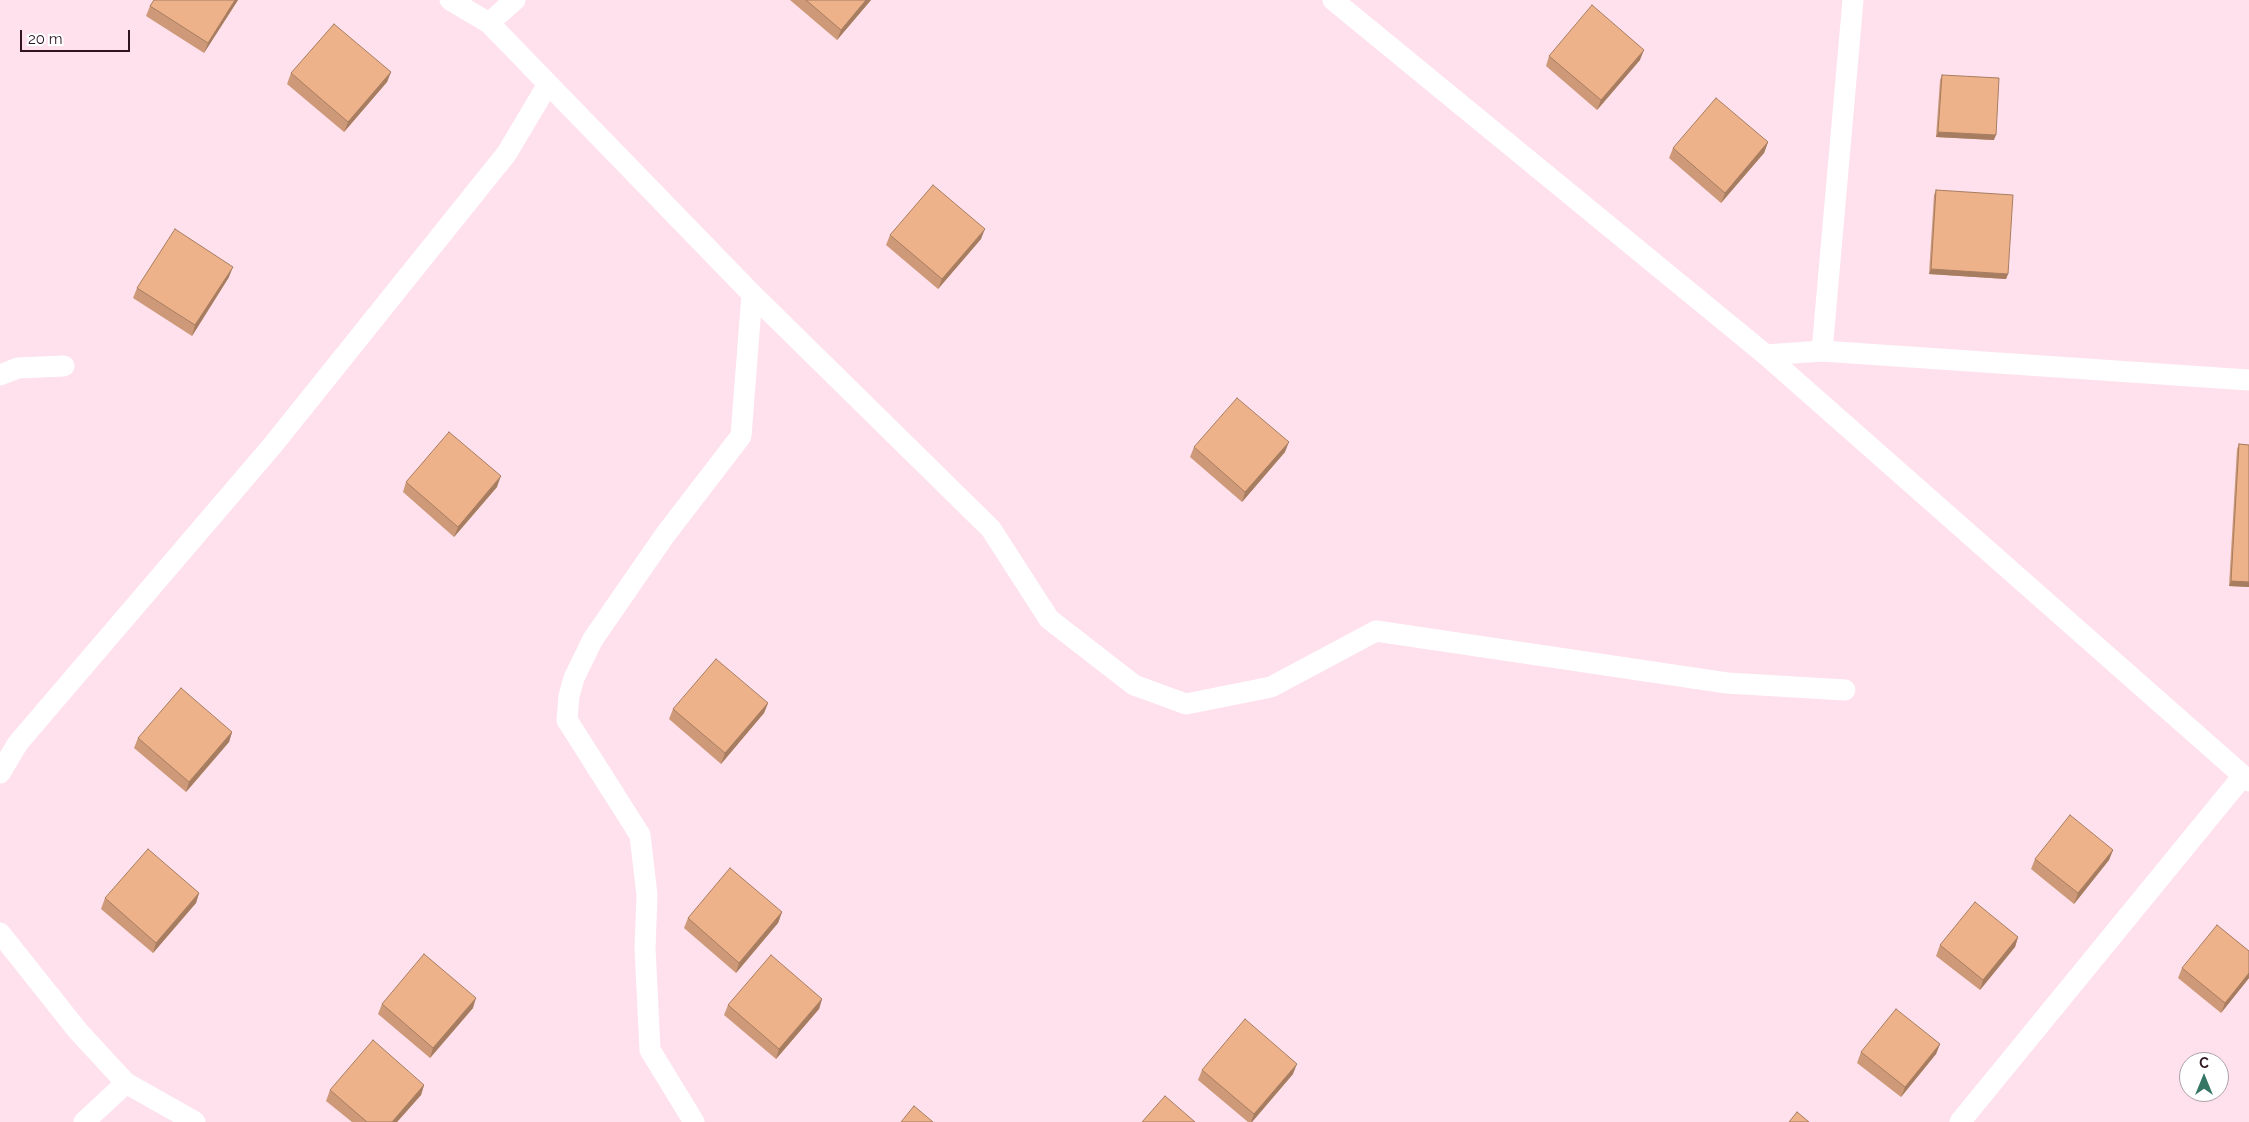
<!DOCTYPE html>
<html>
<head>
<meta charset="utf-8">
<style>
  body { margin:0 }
  #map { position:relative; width:2249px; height:1122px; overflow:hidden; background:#fee1ec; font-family:Raleway,sans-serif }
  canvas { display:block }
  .north { position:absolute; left:2179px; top:1052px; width:50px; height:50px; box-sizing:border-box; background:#fff; border:1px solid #aba1a6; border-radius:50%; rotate:0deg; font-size:14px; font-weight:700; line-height:20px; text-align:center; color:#2e1520 }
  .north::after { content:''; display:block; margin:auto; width:18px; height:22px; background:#367665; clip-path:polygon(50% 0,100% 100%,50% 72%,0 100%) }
  .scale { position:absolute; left:20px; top:30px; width:110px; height:22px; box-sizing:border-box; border:2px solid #2e1520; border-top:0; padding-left:6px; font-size:15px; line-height:18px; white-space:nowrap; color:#2e1520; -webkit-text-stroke:4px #fff; paint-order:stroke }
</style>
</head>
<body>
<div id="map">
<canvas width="2249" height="1122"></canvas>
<div class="north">С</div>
<div class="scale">20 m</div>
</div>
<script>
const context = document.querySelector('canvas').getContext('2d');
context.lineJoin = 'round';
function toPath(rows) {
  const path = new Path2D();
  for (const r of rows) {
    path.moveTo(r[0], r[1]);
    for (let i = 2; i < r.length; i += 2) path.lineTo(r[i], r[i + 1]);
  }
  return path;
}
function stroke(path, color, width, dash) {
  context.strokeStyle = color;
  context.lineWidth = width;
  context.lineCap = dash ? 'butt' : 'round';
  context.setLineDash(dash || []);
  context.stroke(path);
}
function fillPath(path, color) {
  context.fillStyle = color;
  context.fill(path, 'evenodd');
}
const service = toPath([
  [450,0,489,23],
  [515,0,489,23,752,294,991,529,1049,619,1134,685,1186,704,1271,687,1376,631,1727,683,1845,690],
  [1333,0,1766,355,2249,781],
  [1822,351,1853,0],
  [1766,355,1822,351,2249,380],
  [0,375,18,368,64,366],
  [0,773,18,743,272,446,507,153,548,84],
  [0,933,78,1031,126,1083,195,1122],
  [84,1122,126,1083],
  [694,1122,650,1050,645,948,647,895,640,835,567,720,569,696,574,678,593,639,665,535,741,436,752,294],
  [1960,1122,2243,776]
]);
const wall = toPath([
  [238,0,204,53,146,16,150,6],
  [790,0,871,0,837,40],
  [1549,56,1640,60,1597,110,1546,66],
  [391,72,387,82,344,132,287,84,291,73],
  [1942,75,1994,140,1936,137,1940,80],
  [1768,142,1764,153,1721,203,1669,158,1673,148],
  [1936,190,2008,274,2006,279,1929,274,1934,195],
  [890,235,981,239,938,289,886,245],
  [229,277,192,336,133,298,137,288],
  [2239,444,2249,445,2249,587,2229,586,2237,449],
  [1194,447,1285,452,1242,502,1190,457],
  [406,482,497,487,454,537,403,492],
  [768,703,764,713,721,764,669,719,673,709],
  [232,732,229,742,186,792,134,748,138,738],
  [2113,850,2109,860,2074,904,2031,869,2035,859],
  [199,893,196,903,153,953,101,909,105,898],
  [782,912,778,923,736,973,684,928,688,918],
  [2018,937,2015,947,1980,990,1936,956,1940,945],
  [2249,951,2249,978,2221,1013,2178,978,2182,968],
  [822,999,819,1009,776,1059,724,1015,728,1005],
  [382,1004,473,1008,430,1058,378,1014],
  [1940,1044,1936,1054,1901,1097,1857,1063,1861,1052],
  [1202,1070,1293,1074,1252,1122,1248,1122,1198,1080],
  [424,1085,421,1095,397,1122,352,1122,326,1101,330,1090]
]);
const shadedWall = toPath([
  [235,0,238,0,204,53,208,43],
  [866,0,871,0,837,40,841,30],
  [1644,50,1640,60,1597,110,1601,100],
  [391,72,387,82,344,132,348,122],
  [1938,132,1996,135,1994,140,1936,137],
  [1768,142,1764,153,1721,203,1725,193],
  [985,229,981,239,938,289,942,279],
  [233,267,229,277,192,336,195,325],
  [1931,269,2008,274,2006,279,1929,274],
  [1289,442,1285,452,1242,502,1245,492],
  [501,476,497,487,454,537,458,527],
  [2231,581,2249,582,2249,587,2229,586],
  [768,703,764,713,721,764,725,753],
  [232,732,229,742,186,792,189,782],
  [2113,850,2109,860,2074,904,2078,893],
  [199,893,196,903,153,953,156,943],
  [782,912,778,923,736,973,739,963],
  [2018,937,2015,947,1980,990,1983,980],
  [2249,973,2249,978,2221,1013,2225,1003],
  [476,998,473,1008,430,1058,433,1048],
  [822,999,819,1009,776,1059,779,1049],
  [1940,1044,1936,1054,1901,1097,1905,1087],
  [1297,1064,1293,1074,1252,1122,1251,1122,1254,1114],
  [424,1085,421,1095,397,1122,392,1122]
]);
const building = toPath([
  [154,0,235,0,208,43,150,6,154,0],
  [806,0,866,0,841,30,806,0],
  [1592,5,1644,50,1601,100,1549,56,1592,5],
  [334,24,391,72,348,122,291,73,334,24],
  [1942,75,1999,78,1996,135,1938,132,1942,75],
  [1716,98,1768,142,1725,193,1673,148,1716,98],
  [933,185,985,229,942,279,890,235,933,185],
  [1936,190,2013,195,2008,274,1931,269,1936,190],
  [175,229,233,267,195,325,137,288,175,229],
  [1237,398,1289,442,1245,492,1194,447,1237,398],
  [449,432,501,476,458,527,406,482,449,432],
  [2239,444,2249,445,2249,582,2231,581,2239,444],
  [716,659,768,703,725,753,673,709,716,659],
  [181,688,232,732,189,782,138,738,181,688],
  [2070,815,2113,850,2078,893,2035,859,2070,815],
  [148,849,199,893,156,943,105,898,148,849],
  [730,868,782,912,739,963,688,918,730,868],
  [1975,902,2018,937,1983,980,1940,945,1975,902],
  [2217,925,2249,951,2249,973,2225,1003,2182,968,2217,925],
  [424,954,476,998,433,1048,382,1004,424,954],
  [771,955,822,999,779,1049,728,1005,771,955],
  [1896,1009,1940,1044,1905,1087,1861,1052,1896,1009],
  [1245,1019,1297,1064,1254,1114,1202,1070,1245,1019],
  [373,1040,424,1085,392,1122,367,1122,330,1090,373,1040],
  [1165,1096,1195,1122,1142,1122,1165,1096],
  [914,1106,933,1122,901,1122,914,1106],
  [1797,1112,1809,1122,1789,1122,1797,1112]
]);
stroke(service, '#fff', 21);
fillPath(wall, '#cd9978');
fillPath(shadedWall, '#a77d61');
fillPath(building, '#eeb28b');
stroke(building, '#a77d61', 1);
</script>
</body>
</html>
